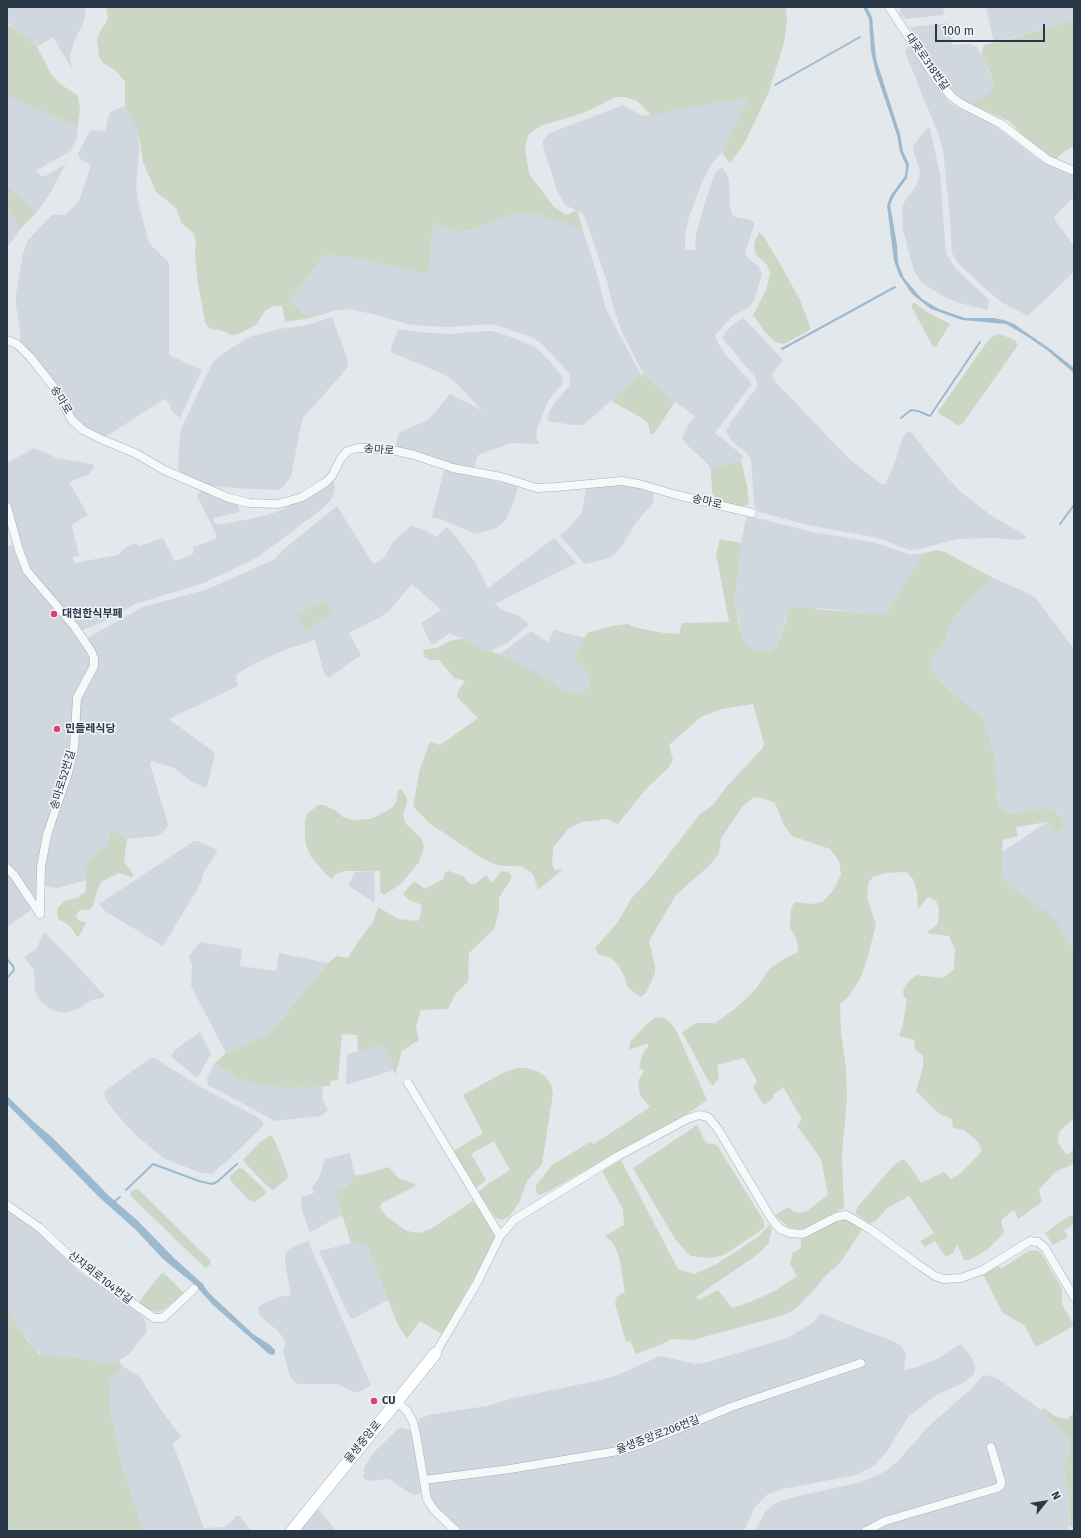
<!DOCTYPE html>
<html>
<head>
<meta charset="utf-8">
<style>
  body { margin:0 }
  #map { position:relative; width:1081px; height:1538px; overflow:hidden; background:#e3e8ec; font-family:"Fira Sans",sans-serif }
  canvas { display:block }
  .frame { position:absolute; inset:0; border:8px solid #293746; pointer-events:none }
  .north { position:absolute; left:1025px; top:1482px; width:40px; height:40px; -webkit-text-stroke:3px #f3f6f9; paint-order:stroke; rotate:60deg; font-size:11px; font-weight:700; line-height:16px; text-align:center; color:#293746 }
  .north::after { content:''; display:block; margin:auto; width:14px; height:18px; background:#293746; clip-path:polygon(50% 0,100% 100%,50% 72%,0 100%) }
  .scale { position:absolute; left:935px; top:24px; width:110px; height:18px; box-sizing:border-box; border:2px solid #293746; border-top:0; padding-left:5px; font-size:12px; line-height:14px; white-space:nowrap; color:#293746; -webkit-text-stroke:3px #f3f6f9; paint-order:stroke }
</style>
</head>
<body>
<div id="map">
<canvas width="1081" height="1538"></canvas>
<div class="frame"></div>
<div class="north">N</div>
<div class="scale">100 m</div>
</div>
<script>
const context = document.querySelector('canvas').getContext('2d');
context.lineJoin = 'round';
function fillPath(path, color) {
  context.fillStyle = color;
  context.fill(path, 'evenodd');
}
function toPath(rows) {
  const path = new Path2D();
  for (const r of rows) {
    path.moveTo(r[0], r[1]);
    for (let i = 2; i < r.length; i += 2) path.lineTo(r[i], r[i + 1]);
  }
  return path;
}
function stroke(path, color, width, dash) {
  context.strokeStyle = color;
  context.lineWidth = width;
  context.lineCap = dash ? 'butt' : 'round';
  context.setLineDash(dash || []);
  context.stroke(path);
}
function write(font, color, halo, rows, align = 'center') {
  context.font = font + ' "Fira Sans","Noto Sans KR",sans-serif';
  context.lineWidth = 3;
  context.setLineDash([]);
  context.textBaseline = 'middle';
  context.strokeStyle = halo;
  context.fillStyle = color;
  for (const [text, x, y, turn = 0] of rows) {
    context.save();
    context.translate(x, y);
    context.rotate((+turn || 0) * Math.PI / 180);
    context.textAlign = isNaN(turn) ? turn : align;
    if (halo) context.strokeText(text, 0, 0);
    context.fillText(text, 0, 0);
    context.restore();
  }
}
const built = toPath([
  [7,7,61,8,84,7,86,12,83,24,75,39,70,55,72,69,53,37,37,47,29,39,14,28,7,21],
  [900,7,943,7,944,15,906,19,900,15],
  [986,7,1074,7,1074,20,994,43],
  [948,23,952,45,969,44,976,46,982,55,993,82,994,86,991,93,970,104,961,99,946,85,921,47,910,27],
  [908,47,910,47,948,101,954,106,995,126,1041,161,1060,171,1074,175,1074,197,1054,217,1055,220,1074,246,1074,272,1028,316,1003,303,989,292,964,269,957,262,952,253,949,207,943,150,939,136,909,62,905,51],
  [7,96,78,127,77,138,71,151,37,170,37,172,41,176,45,176,66,164,49,195,37,212,7,186],
  [740,99,748,101,722,153,712,163,702,182,689,217,685,235,685,250,695,250,696,234,704,205,715,173,722,167,729,179,730,206,732,215,735,217,751,220,754,223,754,226,745,253,748,258,759,267,762,274,754,301,748,308,733,316,715,335,718,343,724,353,750,381,751,385,715,433,741,454,743,457,741,460,711,469,705,461,689,447,682,438,688,425,695,416,675,402,644,375,630,348,621,330,614,310,607,282,586,220,582,214,577,211,565,205,557,191,543,145,543,140,550,133,623,105,643,116],
  [125,106,138,131,139,150,136,187,138,200,148,240,151,245,169,263,169,355,202,370,180,418,172,411,169,403,166,399,163,400,105,437,97,434,81,424,20,341,20,329,16,306,16,294,23,254,28,240,52,215,65,215,79,201,91,165,80,159,78,154,90,130,105,131,110,112],
  [930,128,940,174,946,253,955,268,989,300,987,310,959,303,941,295,921,282,914,271,903,230,902,207,905,201,916,186,920,175,919,168,913,150,914,145,926,129],
  [7,205,16,223,21,228,7,248],
  [528,212,534,213,583,230,599,281,605,307,641,375,583,425,573,425,547,421,550,410,554,404,569,386,570,382,570,376,568,372,544,346,532,337,492,324,449,327,424,326,407,324,373,314,347,309,333,311,311,318,289,302,324,255,351,257,429,275,433,223,456,232,464,231,471,230,514,214],
  [332,317,346,355,348,367,303,418,301,425,291,477,284,486,280,490,276,490,234,488,204,485,181,474,178,467,180,434,182,427,212,364,219,356,249,337,279,329,307,325],
  [743,317,783,360,772,374,774,380,848,458,883,485,886,483,896,460,903,436,906,433,909,431,912,433,944,474,962,493,992,516,1026,536,1026,538,1019,540,993,538,957,539,920,549,909,550,878,538,808,525,759,512,756,510,754,504,751,459,743,450,731,440,726,431,731,422,757,387,756,378,722,338,729,328],
  [398,329,430,333,449,334,484,331,492,331,511,337,533,346,539,350,560,373,563,381,562,385,549,399,546,406,536,432,537,440,540,444,512,443,480,454,477,457,474,470,398,449,396,447,398,435,400,432,426,421,432,416,450,394,483,411,456,383,445,375,391,352,391,348],
  [34,448,57,458,93,464,94,467,88,475,69,482,88,515,73,524,72,527,79,556,73,557,74,563,118,555,126,547,135,543,140,546,163,538,174,561,185,558,193,554,193,547,214,540,216,537,216,534,197,496,201,489,237,503,240,512,213,518,215,523,218,525,264,516,279,511,313,494,331,482,334,482,335,486,333,496,330,501,322,509,258,557,204,583,135,604,107,620,81,631,27,566,7,497,7,463],
  [444,470,518,486,514,501,505,521,497,528,474,534,449,522,432,517],
  [620,484,644,489,654,493,653,503,635,524,624,543,616,553,606,559,585,564,560,536,570,527,582,512,586,488],
  [337,506,372,562,375,564,384,558,393,542,411,526,422,529,436,537,447,527,456,537,474,561,488,588,554,538,576,563,495,604,498,607,504,611,519,616,529,624,510,641,492,651,484,650,450,633,434,644,431,644,421,623,441,610,412,584,389,611,379,618,349,633,361,655,330,677,327,677,323,670,315,640,284,650,252,665,238,673,236,676,238,686,169,719,215,753,207,787,205,788,191,781,174,768,165,765,152,761,150,764,168,824,167,828,162,833,156,836,127,839,116,832,111,826,107,844,104,848,92,857,87,865,87,880,57,888,43,886,43,869,50,832,60,803,80,698,94,670,88,640,89,637,143,607,208,589,275,559,284,549],
  [749,516,812,532,873,542,911,555,923,553,887,613,863,613,817,608,786,618,776,647,768,652,760,652,748,646,743,639,735,602,741,543,746,518],
  [14,545,21,567,67,622,85,647,90,659,88,670,74,698,72,706,72,737,70,752,37,901,35,901,12,868,7,863,7,546],
  [993,578,1019,589,1036,598,1074,649,1074,950,1057,922,1051,915,1008,884,1002,873,1002,852,1047,822,1050,823,1055,833,1060,815,1046,808,1032,809,1016,814,1007,813,1000,806,979,714,945,686,933,671,931,664,932,658,943,645,953,620,968,601],
  [554,630,585,638,575,659,581,665,589,678,590,683,588,688,584,692,571,693,564,690,500,654,531,631,548,642],
  [194,841,198,841,218,850,203,874,201,883,163,946,105,911,99,904],
  [374,871,375,900,373,902,348,885,355,872],
  [7,872,31,907,32,909,7,927],
  [44,932,69,957,105,996,102,998,91,1000,78,1009,66,1013,54,1011,43,1004,38,997,35,990,34,970,24,957,36,949],
  [200,942,242,949,240,966,276,971,279,953,328,963,269,1034,226,1053,191,986,192,965,189,956],
  [200,1032,211,1054,199,1075,196,1077,171,1056,175,1050],
  [383,1045,390,1057,394,1070,346,1085,347,1054],
  [150,1058,155,1058,197,1085,257,1117,263,1122,263,1126,228,1160,211,1174,198,1172,165,1159,137,1136,126,1125,108,1103,104,1095,105,1091],
  [215,1063,236,1077,288,1088,322,1086,323,1101,328,1110,320,1116,275,1121,208,1085,207,1077],
  [350,1153,355,1176,353,1176,347,1187,335,1192,342,1215,310,1232,302,1211,301,1197,314,1193,312,1188,319,1178,325,1159],
  [7,1208,38,1231,78,1271,141,1315,145,1320,147,1331,129,1354,119,1361,111,1364,69,1356,44,1355,34,1350,7,1307],
  [308,1241,371,1385,357,1393,337,1384,298,1384,294,1381,290,1376,283,1351,285,1345,285,1340,278,1331,261,1317,259,1313,258,1309,260,1306,267,1302,279,1297,291,1295,285,1263,285,1256,287,1251,291,1248],
  [351,1243,364,1243,367,1247,388,1300,352,1319,349,1316,319,1251],
  [821,1313,839,1321,893,1341,901,1346,906,1354,904,1370,918,1367,937,1359,961,1344,969,1354,974,1363,975,1369,974,1374,965,1382,938,1394,909,1416,887,1451,875,1465,856,1475,783,1489,768,1494,755,1507,744,1531,461,1531,437,1509,430,1497,418,1427,419,1419,428,1415,487,1406,510,1399,600,1380,618,1375,660,1356,696,1364,708,1362,787,1338,811,1324],
  [122,1366,139,1376,161,1410,181,1436,173,1444,204,1528,224,1527,231,1522,236,1516,240,1516,251,1531,143,1531,123,1468,109,1408,109,1387,112,1378],
  [986,1375,998,1379,1041,1410,1069,1439,1071,1445,1070,1451,1063,1463,1070,1503,1068,1531,755,1531,765,1512,777,1502,798,1496,862,1482,886,1471,899,1460,928,1427,971,1389,981,1377],
  [399,1428,403,1428,412,1431,421,1489,420,1493,418,1495,411,1494,391,1480,386,1479,370,1481,366,1480,363,1477,365,1466,373,1453],
  [318,1509,328,1520,336,1531,299,1531]
]);
const green = toPath([
  [106,7,786,7,787,22,784,43,768,94,744,144,730,163,722,153,747,101,740,99,651,115,637,101,625,97,615,97,592,109,577,115,540,126,528,135,525,148,529,174,554,207,565,214,569,214,577,210,583,230,534,213,528,212,514,214,471,230,457,232,433,223,429,275,351,257,324,255,289,302,311,318,285,322,282,306,273,306,265,311,256,325,239,334,232,335,223,331,212,329,208,327,205,322,198,283,195,255,196,244,194,234,181,222,177,210,174,206,156,192,143,162,138,131,125,106,125,82,117,72,102,62,99,55,97,40,100,32,108,19],
  [1074,20,1074,146,1065,151,1055,160,1041,151,1030,143,1009,121,970,104,990,93,994,86,990,73,982,55,983,47,987,44,1000,42],
  [7,25,14,28,29,39,37,47,51,74,59,83,78,96,80,110,78,127,7,96],
  [7,186,37,212,21,228,16,223,7,205],
  [759,232,764,237,784,271,800,300,810,326,811,329,808,331,784,344,775,342,765,332,753,315,766,290,770,274,767,265,756,254,754,248,755,241],
  [913,303,915,303,927,312,950,324,936,347,933,347,930,341,911,306],
  [999,334,1015,340,1018,345,963,423,959,426,940,414,938,412,939,410,987,342,992,337],
  [641,375,644,375,675,402,653,435,650,433,648,423,642,418,613,402,612,399],
  [741,460,747,486,749,502,747,505,740,507,719,502,715,499,712,492,711,469],
  [720,539,741,543,735,602,739,625,743,639,748,646,760,652,768,652,776,647,791,607,863,613,887,613,923,553,937,550,945,552,993,578,968,601,953,620,943,645,932,658,931,664,933,671,945,686,979,714,985,724,995,761,997,796,1000,806,1007,813,1016,814,1032,809,1046,808,1054,811,1063,819,1063,828,1055,833,1050,823,1047,822,1016,827,1018,836,1003,840,1002,852,1002,873,1008,884,1051,915,1057,922,1074,950,1074,1118,1059,1132,1058,1143,1067,1155,1074,1149,1074,1162,1073,1164,1055,1172,1039,1190,1042,1202,1018,1219,1014,1210,1001,1220,1004,1233,987,1250,969,1260,964,1260,957,1244,953,1253,946,1257,935,1241,925,1247,920,1241,934,1233,909,1196,887,1208,876,1221,869,1223,855,1213,858,1206,895,1164,903,1159,907,1162,921,1183,944,1172,951,1179,961,1173,982,1151,978,1142,964,1130,953,1128,952,1119,938,1113,916,1091,923,1067,923,1056,915,1049,914,1040,899,1036,903,1024,907,999,904,997,903,991,908,982,916,975,943,978,954,969,955,950,949,936,926,933,938,924,939,908,936,901,928,897,918,909,917,892,913,879,906,872,886,873,874,876,868,883,867,898,876,925,866,963,860,979,848,997,840,1004,841,1032,846,1069,847,1098,842,1154,844,1208,807,1228,797,1229,788,1227,775,1215,788,1207,793,1211,801,1213,808,1210,828,1195,821,1159,797,1126,802,1119,783,1087,773,1095,774,1098,764,1105,753,1088,757,1081,744,1058,717,1065,719,1078,713,1086,709,1082,682,1032,696,1023,715,1023,736,1008,756,989,769,969,785,958,798,952,797,940,790,928,791,908,795,902,812,904,822,902,833,891,841,875,839,861,830,849,792,836,784,825,775,803,765,799,754,797,743,806,721,838,719,853,711,864,676,895,649,941,655,965,655,973,646,993,641,997,627,987,626,980,619,966,611,958,598,954,595,948,618,922,631,899,652,876,700,814,713,805,727,786,762,749,764,743,753,704,722,709,701,717,669,745,673,760,669,767,645,790,618,824,607,819,582,822,568,829,553,848,552,864,555,870,563,869,538,890,533,874,522,866,500,866,483,859,429,823,413,806,420,768,430,742,440,745,478,718,457,697,458,691,465,681,454,678,439,660,431,660,425,658,423,650,436,648,453,640,464,639,484,650,500,654,521,664,564,690,571,693,583,692,588,688,590,683,589,678,581,665,574,659,587,633,612,626,628,624,637,628,664,633,679,634,682,623,729,622,716,554],
  [325,600,333,614,305,630,297,615],
  [401,789,407,798,407,803,403,815,406,824,422,839,424,847,419,862,402,883,384,895,381,893,380,888,380,871,345,871,336,874,332,879,326,874,311,857,307,848,305,840,305,820,308,813,318,805,324,805,335,810,343,817,348,819,354,820,370,819,385,812,393,807,396,802,398,790],
  [111,826,116,832,127,839,124,861,132,872,133,876,132,877,119,873,102,881,98,888,92,907,89,910,80,910,76,915,78,920,86,923,80,935,77,937,70,926,58,919,57,909,64,901,77,898,85,892,86,887,87,865,89,861,92,857,104,848,107,844],
  [449,871,463,876,470,884,475,884,486,875,492,883,501,871,509,872,512,877,499,898,499,911,494,929,469,953,468,982,456,993,448,1009,421,1010,416,1026,419,1040,402,1051,395,1075,390,1057,383,1045,358,1052,357,1035,342,1034,338,1080,331,1081,330,1086,288,1088,255,1084,236,1077,215,1063,226,1053,269,1034,328,963,337,956,348,958,358,942,373,922,378,907,398,919,417,921,420,918,422,905,409,900,403,894,414,881,425,889,443,879,445,872],
  [656,1017,664,1018,671,1023,677,1032,707,1100,692,1111,545,1193,539,1195,536,1192,536,1186,552,1165,590,1142,594,1144,650,1107,640,1095,638,1081,644,1071,639,1068,641,1059,645,1050,648,1047,648,1043,629,1050,630,1042,649,1022],
  [517,1068,526,1068,537,1071,545,1076,551,1084,553,1094,542,1164,527,1181,519,1203,509,1217,502,1220,496,1218,477,1193,488,1184,510,1170,494,1141,471,1154,486,1180,475,1189,454,1151,483,1133,463,1095,503,1073],
  [697,1125,706,1143,717,1145,764,1221,764,1228,724,1255,710,1258,690,1256,675,1239,633,1168],
  [269,1136,272,1136,275,1141,288,1175,287,1179,273,1190,267,1186,245,1163,243,1160,259,1143],
  [621,1160,678,1269,694,1274,715,1265,758,1237,769,1225,772,1228,769,1243,758,1254,696,1297,699,1300,718,1290,732,1308,750,1302,775,1291,797,1276,790,1264,793,1251,794,1253,801,1247,801,1239,832,1221,846,1217,863,1228,840,1263,825,1276,814,1290,794,1310,781,1316,693,1340,671,1339,662,1344,636,1354,630,1341,626,1342,615,1304,617,1296,625,1292,619,1256,613,1243,605,1236,624,1225,623,1209,602,1171],
  [389,1167,398,1178,417,1185,382,1203,380,1207,386,1216,407,1231,420,1233,432,1228,473,1201,494,1229,496,1238,490,1250,442,1334,420,1321,407,1339,398,1325,367,1247,363,1243,351,1243,335,1192,347,1187,353,1176,365,1174],
  [239,1168,243,1169,265,1190,266,1194,254,1202,248,1199,230,1180,230,1176],
  [135,1189,138,1189,211,1261,210,1264,207,1267,204,1267,131,1196,130,1193],
  [1074,1215,1074,1227,1073,1225,1064,1230,1068,1237,1053,1245,1045,1233,1068,1217],
  [1034,1250,1039,1251,1043,1256,1062,1289,1062,1304,1074,1326,1036,1347,1024,1325,1003,1313,983,1275,998,1265,1001,1269,1028,1251],
  [164,1273,184,1293,165,1309,158,1312,148,1310,141,1306,140,1300,161,1274],
  [7,1307,28,1342,39,1354,44,1355,69,1356,111,1364,119,1361,122,1366,112,1378,109,1387,109,1408,123,1468,143,1531,7,1531],
  [1044,1408,1056,1417,1067,1419,1072,1415,1074,1410,1074,1527,1069,1526,1070,1503,1063,1463,1070,1451,1071,1445,1069,1439,1041,1410]
]);
const water = toPath([
  [863,7,867,7,872,17,876,59,900,134,903,151,909,164,907,178,894,196,890,205,897,245,898,263,904,278,922,299,939,309,965,318,993,318,1004,320,1014,324,1050,349,1074,368,1074,373,1047,350,1025,335,1006,324,962,320,931,309,912,294,899,275,894,261,887,205,891,195,905,176,906,165,900,152,897,135,876,73,871,51,869,19],
  [7,1096,34,1122,53,1138,108,1195,138,1221,174,1258,204,1285,205,1288,210,1294,253,1334,270,1345,275,1350,275,1353,273,1355,269,1354,213,1305,194,1284,163,1259,136,1230,99,1197,7,1104]
]);
const stream = toPath([
  [775,85,860,37],
  [782,349,895,287],
  [901,418,911,410,918,411,930,416,980,342],
  [1060,524,1074,505],
  [7,959,13,966,14,970,7,978],
  [126,1190,153,1164,199,1181,212,1184,217,1182,237,1164],
  [115,1201,120,1197]
]);
const street = toPath([
  [889,7,937,80,952,97,962,104,1001,124,1048,160,1074,171],
  [7,340,17,344,31,358,53,386,72,420,83,430,103,440,135,453,164,470,229,498,249,503,277,504,286,502,302,497,326,482,332,476,340,460,347,451,358,448,367,448,392,450,414,455,453,468,501,477,537,488,556,487,622,481,639,484,677,495,752,513],
  [7,507,19,550,27,571,74,626,91,651,94,658,94,666,77,698,74,748,68,773,47,835,41,867,40,914],
  [7,868,14,875,40,914],
  [408,1083,500,1236],
  [7,1205,40,1228,76,1262,94,1276,154,1318,163,1318,194,1289],
  [435,1354,477,1283,500,1236,515,1219,618,1156,687,1119,699,1115,708,1117,718,1129,771,1218,780,1229,790,1233,803,1234,836,1217,846,1215,870,1229,916,1263,935,1276,944,1279,961,1278,983,1270,1030,1241,1038,1242,1045,1248,1074,1297],
  [396,1401,407,1411,413,1422,416,1435,427,1499,434,1510,456,1531],
  [424,1480,510,1469,618,1451,639,1445,731,1407,861,1363],
  [866,1531,885,1521,997,1488,1001,1485,1001,1481,991,1447]
]);
const secondary = toPath([
  [292,1531,435,1354]
]);
const markers = [
  [54,614,4,"#da4069"],
  [57,729,4,"#da4069"],
  [374,1401,4,"#da4069"]
];
const streetNames = [
  ["대곶로318번길",927,62,55],
  ["송마로",61,400,59],
  ["송마로",379,450,5],
  ["송마로",707,502,13],
  ["송마로52번길",63,780,-73],
  ["산자뫼로104번길",100,1278,38],
  ["율생중앙로206번길",658,1435,-21],
  ["율생중앙로",363,1442,-51]
];
const poiNames = [
  ["대현한식부페",62,614],
  ["민들레식당",65,729],
  ["CU",382,1401]
];
fillPath(built, '#d1d7df');
fillPath(green, '#cbd7c4');
fillPath(water, '#9cbacf');
stroke(stream, '#9cbacf', 2);
stroke(street, '#a7afb7', 9);
stroke(secondary, '#a7afb7', 13);
stroke(street, '#f7f8fa', 8);
stroke(secondary, '#fff', 12);
for (const [x, y, r, color] of markers) {
  const dot = new Path2D();
  dot.arc(x, y, r, 0, 2 * Math.PI);
  context.fillStyle = color;
  context.fill(dot);
  stroke(dot, '#f3f6f9', 1.5);
}
write('11px', '#293746', '#f3f6f9', streetNames);
write('bold 11px', '#293746', '#f3f6f9', poiNames, 'left');
</script>
</body>
</html>
